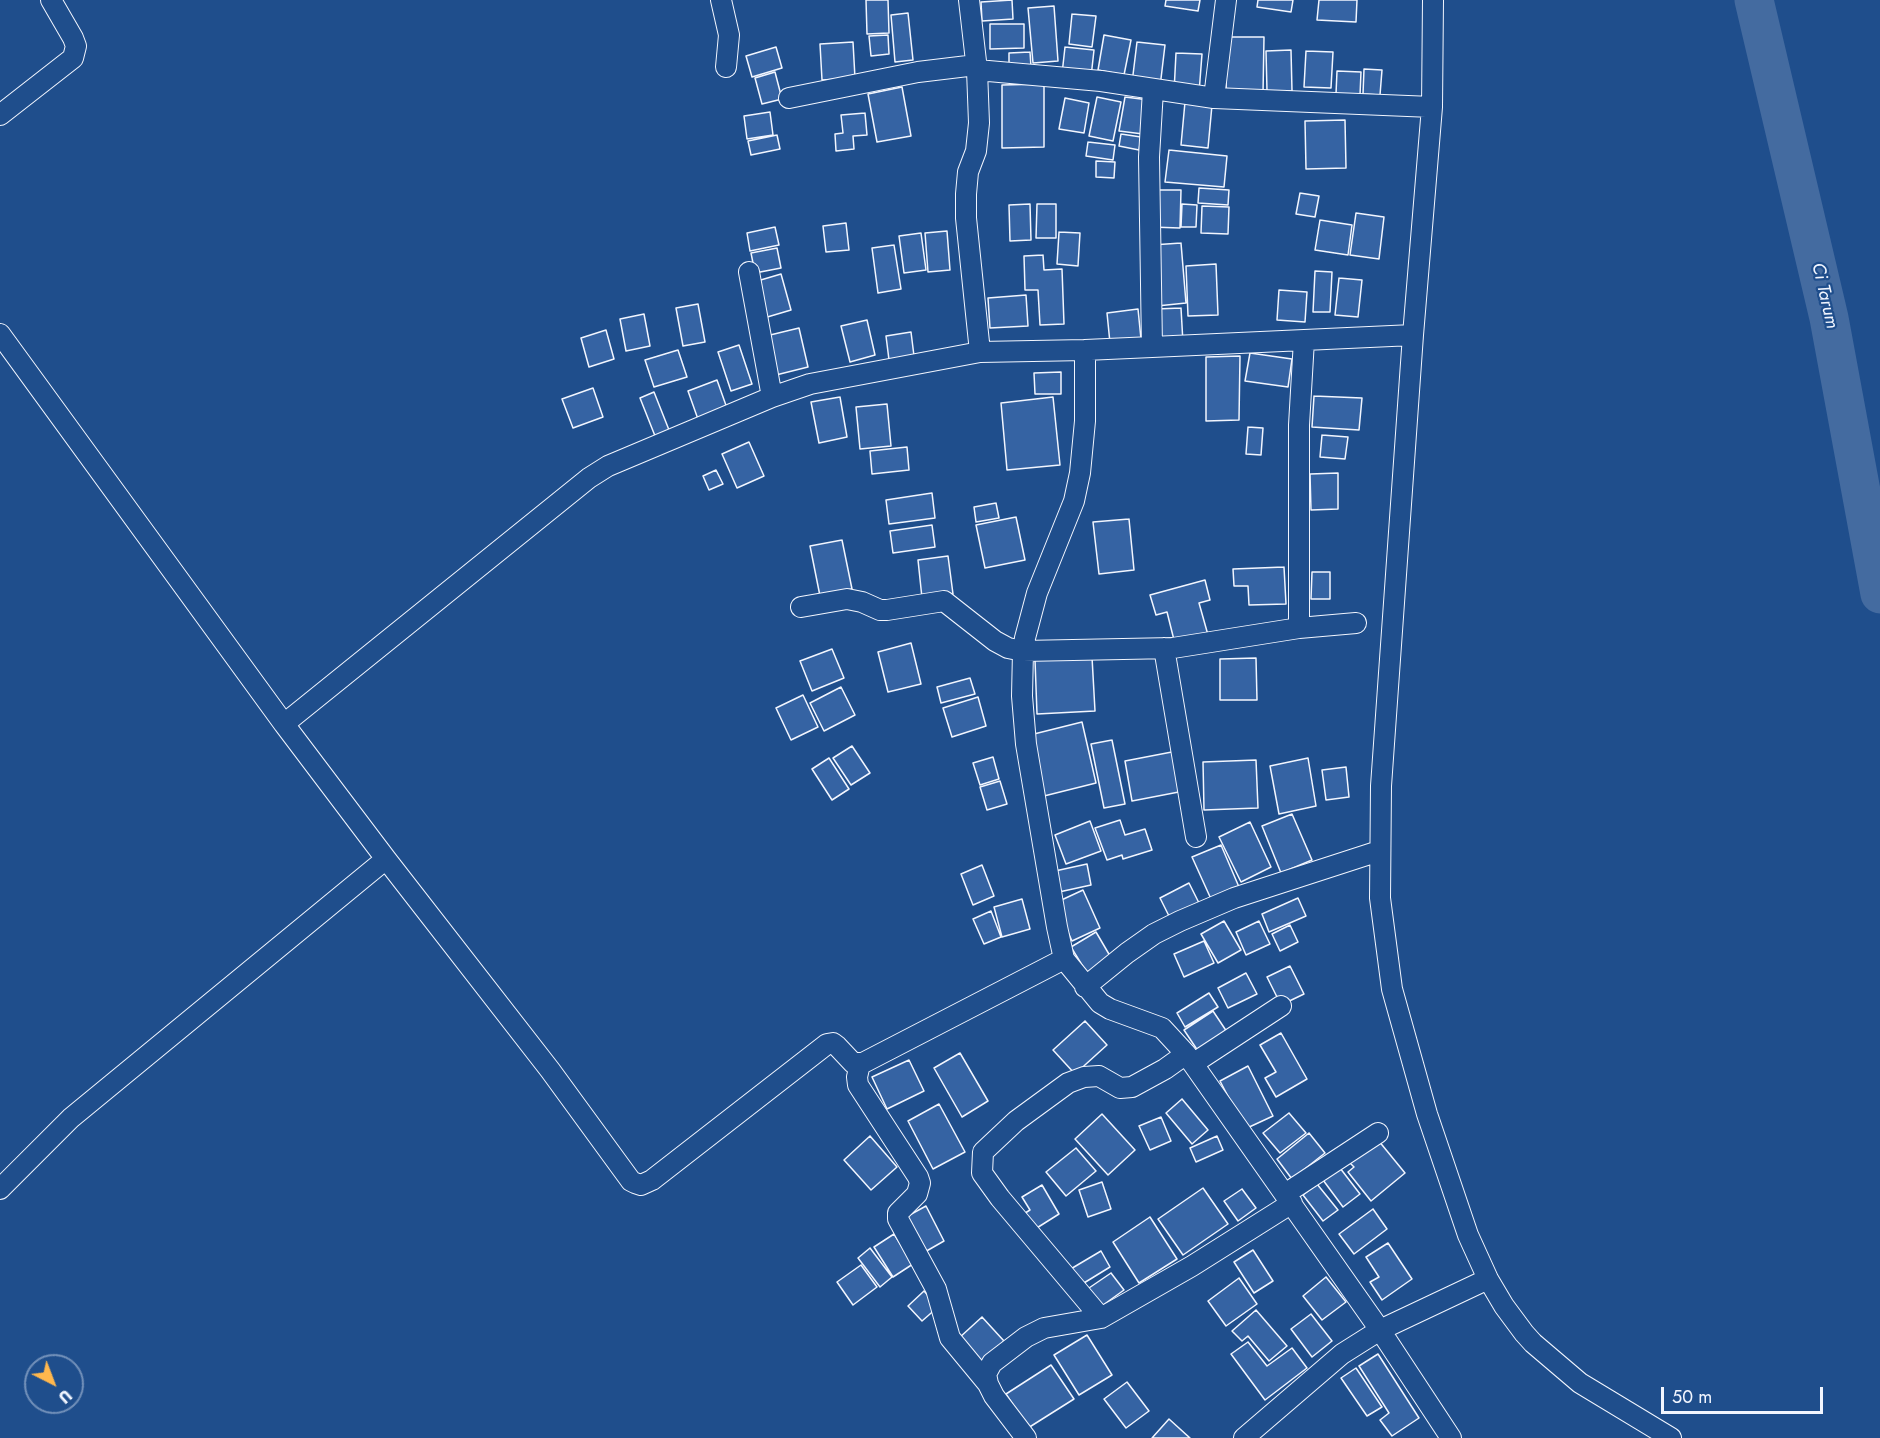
<!DOCTYPE html>
<html>
<head>
<meta charset="utf-8">
<style>
  body { margin:0 }
  #map { position:relative; width:1880px; height:1438px; overflow:hidden; background:#1f4e8c; font-family:Jost,sans-serif }
  canvas { display:block }
  .north { position:absolute; left:24px; top:1354px; width:60px; height:60px; box-sizing:border-box; background:#1f4e8c; border:2px solid #7391ba; border-radius:50%; rotate:138deg; font-size:16px; font-weight:700; line-height:24px; text-align:center; color:#f2f6ff }
  .north::after { content:''; display:block; margin:auto; width:21px; height:27px; background:#ffb74d; clip-path:polygon(50% 0,100% 100%,50% 72%,0 100%) }
  .scale { position:absolute; left:1661px; top:1387px; width:162px; height:27px; box-sizing:border-box; border:3px solid #f2f6ff; border-top:0; padding-left:8px; font-size:18px; line-height:21px; white-space:nowrap; color:#f2f6ff; -webkit-text-stroke:4px #1f4e8c; paint-order:stroke }
</style>
</head>
<body>
<div id="map">
<canvas width="1880" height="1438"></canvas>
<div class="north">U</div>
<div class="scale">50 m</div>
</div>
<script>
const context = document.querySelector('canvas').getContext('2d');
context.lineJoin = 'round';
function toPath(rows) {
  const path = new Path2D();
  for (const r of rows) {
    path.moveTo(r[0], r[1]);
    for (let i = 2; i < r.length; i += 2) path.lineTo(r[i], r[i + 1]);
  }
  return path;
}
function stroke(path, color, width, dash) {
  context.strokeStyle = color;
  context.lineWidth = width;
  context.lineCap = dash ? 'butt' : 'round';
  context.setLineDash(dash || []);
  context.stroke(path);
}
function fillPath(path, color) {
  context.fillStyle = color;
  context.fill(path, 'evenodd');
}
function write(font, color, halo, rows, align = 'center') {
  context.font = font + ' Jost,sans-serif';
  context.lineWidth = 4.5;
  context.setLineDash([]);
  context.textBaseline = 'middle';
  context.strokeStyle = halo;
  context.fillStyle = color;
  for (const [text, x, y, turn = 0] of rows) {
    context.save();
    context.translate(x, y);
    context.rotate((+turn || 0) * Math.PI / 180);
    context.textAlign = isNaN(turn) ? turn : align;
    if (halo) context.strokeText(text, 0, 0);
    context.fillText(text, 0, 0);
    context.restore();
  }
}
const river = toPath([
  [1754,0,1829,318,1880,594]
]);
const building = toPath([
  [866,0,888,0,889,33,867,34,866,0],
  [1012,0,1013,19,982,21,981,2,1012,0],
  [1166,0,1200,0,1198,11,1165,6,1166,0],
  [1258,0,1293,0,1291,12,1257,7,1258,0],
  [1319,0,1357,0,1356,22,1317,20,1319,0],
  [1054,6,1058,61,1033,63,1028,8,1054,6],
  [908,13,913,60,895,62,891,15,908,13],
  [1072,14,1096,16,1092,47,1069,44,1072,14],
  [990,24,1024,24,1024,48,990,49,990,24],
  [888,35,889,54,871,56,869,36,888,35],
  [1104,35,1131,40,1124,75,1098,70,1104,35],
  [1227,37,1264,37,1263,94,1226,94,1227,37],
  [853,42,855,78,822,80,820,44,853,42],
  [1137,42,1165,45,1160,87,1132,83,1137,42],
  [776,47,782,68,752,77,746,56,776,47],
  [1065,47,1094,50,1091,77,1062,74,1065,47],
  [1291,50,1292,91,1267,91,1266,51,1291,50],
  [1306,51,1333,52,1331,88,1304,87,1306,51],
  [1030,52,1031,67,1009,68,1009,53,1030,52],
  [1176,53,1202,54,1199,93,1174,92,1176,53],
  [1364,69,1382,70,1380,95,1363,94,1364,69],
  [1337,71,1361,72,1360,95,1336,94,1337,71],
  [775,72,782,99,762,104,755,78,775,72],
  [1044,84,1044,147,1002,148,1002,85,1044,84],
  [902,87,911,136,877,142,868,94,902,87],
  [1097,97,1121,102,1113,141,1089,136,1097,97],
  [1125,97,1149,100,1143,134,1119,131,1125,97],
  [1065,98,1089,103,1084,133,1059,129,1065,98],
  [1185,102,1212,105,1208,148,1181,145,1185,102],
  [770,112,773,135,747,139,744,116,770,112],
  [865,113,867,135,853,136,854,149,836,151,835,134,843,133,841,115,865,113],
  [1345,120,1346,168,1306,169,1305,121,1345,120],
  [1121,134,1141,137,1139,150,1119,146,1121,134],
  [777,135,780,149,751,155,748,141,777,135],
  [1088,142,1115,145,1113,160,1086,156,1088,142],
  [1169,150,1227,156,1224,187,1165,182,1169,150],
  [1096,161,1115,162,1114,178,1096,177,1096,161],
  [1199,188,1229,190,1228,205,1198,203,1199,188],
  [1152,190,1181,190,1180,228,1151,227,1152,190],
  [1300,193,1319,196,1315,217,1296,214,1300,193],
  [1030,204,1031,240,1010,241,1009,205,1030,204],
  [1037,204,1056,204,1056,238,1036,238,1037,204],
  [1182,204,1197,205,1196,227,1181,227,1182,204],
  [1202,206,1229,207,1228,234,1201,233,1202,206],
  [1356,213,1384,217,1379,259,1350,255,1356,213],
  [1320,220,1352,225,1348,255,1315,250,1320,220],
  [846,223,849,250,826,252,823,226,846,223],
  [775,227,779,245,750,251,747,233,775,227],
  [947,231,950,270,928,272,925,233,947,231],
  [1059,232,1080,233,1078,266,1057,264,1059,232],
  [921,233,926,270,904,273,899,236,921,233],
  [1181,243,1186,303,1157,306,1152,245,1181,243],
  [894,245,901,289,878,293,872,248,894,245],
  [777,248,781,268,755,273,751,253,777,248],
  [1043,255,1044,270,1062,269,1064,324,1040,325,1038,290,1025,290,1024,256,1043,255],
  [1216,264,1218,315,1188,316,1186,266,1216,264],
  [1315,271,1332,272,1330,312,1313,312,1315,271],
  [781,274,791,310,764,318,754,282,781,274],
  [1339,278,1362,280,1358,317,1335,315,1339,278],
  [1279,290,1307,292,1305,322,1277,320,1279,290],
  [1026,295,1028,326,990,328,988,298,1026,295],
  [698,304,705,342,683,346,676,308,698,304],
  [1181,308,1183,343,1158,344,1156,309,1181,308],
  [1138,309,1141,339,1110,343,1107,313,1138,309],
  [644,314,650,346,626,351,620,319,644,314],
  [867,320,875,355,850,362,841,326,867,320],
  [799,328,808,367,776,375,766,336,799,328],
  [606,330,614,359,589,367,581,338,606,330],
  [911,332,914,356,889,360,886,336,911,332],
  [739,345,752,384,731,391,718,352,739,345],
  [678,350,687,377,654,387,645,360,678,350],
  [1250,353,1292,359,1288,387,1245,381,1250,353],
  [1240,356,1239,420,1206,421,1206,357,1240,356],
  [1061,372,1061,394,1035,394,1034,373,1061,372],
  [717,380,728,411,699,422,688,391,717,380],
  [593,388,603,417,573,428,562,399,593,388],
  [654,392,671,435,657,441,640,398,654,392],
  [1314,396,1362,398,1359,430,1312,427,1314,396],
  [840,397,847,437,819,443,811,402,840,397],
  [1053,397,1060,465,1007,470,1001,403,1053,397],
  [887,404,891,446,860,449,856,407,887,404],
  [1248,427,1263,428,1261,455,1246,454,1248,427],
  [1322,435,1348,437,1345,459,1320,457,1322,435],
  [749,442,764,476,737,488,722,454,749,442],
  [907,447,909,470,872,474,870,451,907,447],
  [716,470,723,484,709,490,703,476,716,470],
  [1338,473,1338,509,1311,510,1310,474,1338,473],
  [932,493,935,518,889,524,886,500,932,493],
  [996,503,999,518,976,522,974,507,996,503],
  [1016,517,1025,560,985,568,976,525,1016,517],
  [1129,519,1134,570,1099,574,1093,522,1129,519],
  [932,525,935,547,893,553,890,531,932,525],
  [842,540,852,589,820,596,810,546,842,540],
  [948,556,953,594,922,598,918,560,948,556],
  [1284,567,1286,604,1249,605,1248,586,1234,586,1233,569,1284,567],
  [1312,572,1330,572,1330,599,1311,599,1312,572],
  [1205,580,1210,600,1199,603,1208,635,1175,644,1167,612,1156,615,1150,595,1205,580],
  [911,643,921,684,888,692,878,652,911,643],
  [832,649,844,678,812,691,800,661,832,649],
  [1092,657,1095,711,1037,714,1035,660,1092,657],
  [1256,658,1257,700,1220,700,1220,659,1256,658],
  [970,678,975,694,941,703,937,687,970,678],
  [841,687,855,715,824,731,810,703,841,687],
  [803,695,818,727,791,740,776,708,803,695],
  [978,697,986,726,952,737,943,708,978,697],
  [1082,722,1096,783,1044,796,1030,735,1082,722],
  [1112,740,1125,804,1104,808,1091,744,1112,740],
  [852,746,870,773,851,785,833,758,852,746],
  [1177,751,1184,791,1132,801,1125,761,1177,751],
  [993,757,999,779,980,785,973,763,993,757],
  [829,758,849,789,832,800,812,769,829,758],
  [1308,758,1316,806,1279,814,1270,766,1308,758],
  [1256,760,1258,808,1204,810,1203,762,1256,760],
  [1346,767,1349,797,1326,800,1322,770,1346,767],
  [1000,781,1007,804,987,810,980,787,1000,781],
  [1292,814,1312,860,1281,873,1262,826,1292,814],
  [1120,820,1125,835,1145,829,1152,850,1123,859,1122,855,1107,860,1095,828,1120,820],
  [1090,821,1101,851,1066,864,1055,835,1090,821],
  [1250,822,1271,867,1241,882,1219,837,1250,822],
  [1221,845,1239,887,1211,899,1192,857,1221,845],
  [1087,864,1091,885,1059,892,1055,871,1087,864],
  [982,865,994,896,973,905,961,874,982,865],
  [1189,883,1200,905,1171,920,1160,898,1189,883],
  [1083,890,1100,928,1072,941,1055,903,1083,890],
  [1298,898,1306,916,1269,932,1262,914,1298,898],
  [1022,899,1030,929,1002,937,994,907,1022,899],
  [991,911,1001,937,984,944,973,919,991,911],
  [1224,921,1241,950,1218,963,1201,934,1224,921],
  [1259,921,1270,944,1246,955,1236,932,1259,921],
  [1290,925,1298,942,1280,951,1272,934,1290,925],
  [1096,932,1113,961,1088,975,1071,947,1096,932],
  [1204,941,1214,963,1184,977,1174,954,1204,941],
  [1290,966,1304,994,1281,1005,1267,977,1290,966],
  [1246,973,1257,994,1228,1008,1218,988,1246,973],
  [1209,993,1218,1007,1185,1027,1177,1013,1209,993],
  [1213,1011,1227,1032,1198,1051,1184,1030,1213,1011],
  [1085,1021,1107,1045,1075,1074,1053,1050,1085,1021],
  [1281,1033,1307,1079,1276,1097,1265,1078,1276,1072,1260,1045,1281,1033],
  [960,1053,988,1101,962,1117,934,1068,960,1053],
  [909,1060,924,1091,887,1109,872,1077,909,1060],
  [1248,1066,1273,1116,1245,1129,1220,1081,1248,1066],
  [1182,1099,1208,1130,1192,1144,1166,1113,1182,1099],
  [939,1104,965,1152,933,1169,908,1121,939,1104],
  [1289,1113,1306,1133,1280,1153,1263,1133,1289,1113],
  [1102,1114,1135,1150,1108,1175,1075,1139,1102,1114],
  [1161,1117,1171,1141,1150,1150,1139,1126,1161,1117],
  [1309,1133,1325,1153,1292,1179,1277,1159,1309,1133],
  [870,1136,897,1167,871,1190,844,1160,870,1136],
  [1217,1136,1223,1150,1196,1162,1190,1148,1217,1136],
  [1378,1140,1405,1173,1371,1201,1348,1172,1354,1167,1350,1163,1378,1140],
  [1076,1148,1096,1171,1066,1196,1046,1172,1076,1148],
  [1340,1168,1360,1194,1343,1207,1323,1180,1340,1168],
  [1102,1182,1111,1209,1088,1217,1079,1190,1102,1182],
  [1317,1184,1338,1210,1323,1221,1303,1195,1317,1184],
  [1042,1185,1059,1214,1032,1231,1022,1215,1030,1210,1022,1197,1042,1185],
  [1203,1188,1228,1224,1183,1255,1158,1219,1203,1188],
  [1242,1189,1256,1208,1238,1221,1224,1201,1242,1189],
  [926,1206,944,1241,923,1253,904,1218,926,1206],
  [1373,1209,1387,1229,1354,1254,1339,1234,1373,1209],
  [1150,1217,1177,1259,1139,1283,1113,1242,1150,1217],
  [894,1234,913,1264,893,1277,874,1247,894,1234],
  [1388,1243,1412,1279,1382,1300,1370,1282,1379,1277,1366,1257,1388,1243],
  [870,1248,892,1277,880,1287,858,1258,870,1248],
  [1253,1250,1273,1281,1254,1293,1234,1262,1253,1250],
  [1101,1251,1110,1267,1079,1286,1069,1270,1101,1251],
  [861,1265,877,1287,853,1305,837,1282,861,1265],
  [1111,1273,1124,1290,1099,1308,1086,1290,1111,1273],
  [1326,1277,1346,1302,1322,1320,1303,1296,1326,1277],
  [1239,1278,1257,1304,1226,1326,1208,1301,1239,1278],
  [924,1291,938,1307,922,1321,908,1306,924,1291],
  [1256,1310,1287,1346,1269,1361,1248,1336,1242,1341,1232,1331,1256,1310],
  [1311,1314,1332,1341,1312,1357,1291,1329,1311,1314],
  [982,1317,1004,1341,981,1362,959,1338,982,1317],
  [1087,1335,1112,1375,1079,1395,1054,1355,1087,1335],
  [1248,1342,1267,1366,1292,1348,1307,1368,1265,1400,1231,1354,1248,1342],
  [1378,1354,1419,1418,1392,1436,1380,1420,1389,1413,1359,1366,1378,1354],
  [1051,1365,1074,1399,1028,1428,1006,1394,1051,1365],
  [1356,1368,1382,1407,1367,1416,1341,1378,1356,1368],
  [1127,1382,1149,1411,1126,1428,1104,1399,1127,1382],
  [1169,1419,1190,1438,1152,1438,1169,1419]
]);
const minor = toPath([
  [721,0,729,35,726,67],
  [969,0,977,70,979,123,976,151,968,172,966,194,966,218,980,352],
  [1433,0,1432,107,1413,335,1381,786,1380,898,1392,989,1427,1114,1468,1235,1488,1279,1504,1306,1524,1333,1533,1343,1580,1383,1671,1438],
  [977,70,1101,81,1214,98,1432,107],
  [1153,90,1149,157,1152,347,1413,335],
  [789,98,918,72,976,65],
  [1214,98,1226,0],
  [0,115,73,58,76,46,73,38,51,0],
  [749,272,772,397],
  [0,334,284,724,589,478,608,466,772,397,810,384,980,352,1085,350,1085,421,1080,473,1074,501,1037,593,1025,638,1023,651,1022,696,1026,744,1057,927,1064,959,1100,1003,1110,1009,1162,1028,1186,1054,1380,1330,1488,1279],
  [1085,350,1152,347],
  [801,607,847,599,862,602,880,610,887,610,944,601,995,641,1008,648,1023,651,1173,648,1299,628,1356,623],
  [1299,628,1299,425,1304,340],
  [1164,648,1196,837],
  [284,724,386,859,550,1070,631,1181,635,1183,641,1185,652,1180,827,1044,833,1043,837,1046,853,1063,863,1063,1064,959],
  [1085,987,1127,953,1154,934,1180,921,1234,898,1379,851],
  [1194,1063,1281,1006],
  [860,1064,857,1077,858,1085,918,1177,920,1183,917,1194,898,1213,898,1219,936,1289,950,1338,988,1384],
  [0,1189,71,1118,386,859],
  [1285,1194,1378,1133],
  [1101,1318,1000,1198,982,1173,983,1152,1016,1121,1068,1083,1084,1077,1099,1076,1120,1088,1132,1087,1165,1069,1186,1054],
  [1026,1438,994,1396,988,1384,986,1374,992,1363,1026,1337,1044,1328,1101,1318,1192,1266,1292,1203],
  [1244,1438,1342,1354,1380,1330,1451,1438]
]);
const waterNames = [
  ["Ci Tarum",1824,296,77]
];
stroke(river, '#446ba0', 39);
fillPath(building, '#3563a3');
stroke(building, '#f2f6ff', 1.5);
stroke(minor, '#f2f6ff', 22);
stroke(minor, '#1f4e8c', 20);
write('italic 18px', '#f2f6ff', '#1f4e8c', waterNames);
</script>
</body>
</html>
